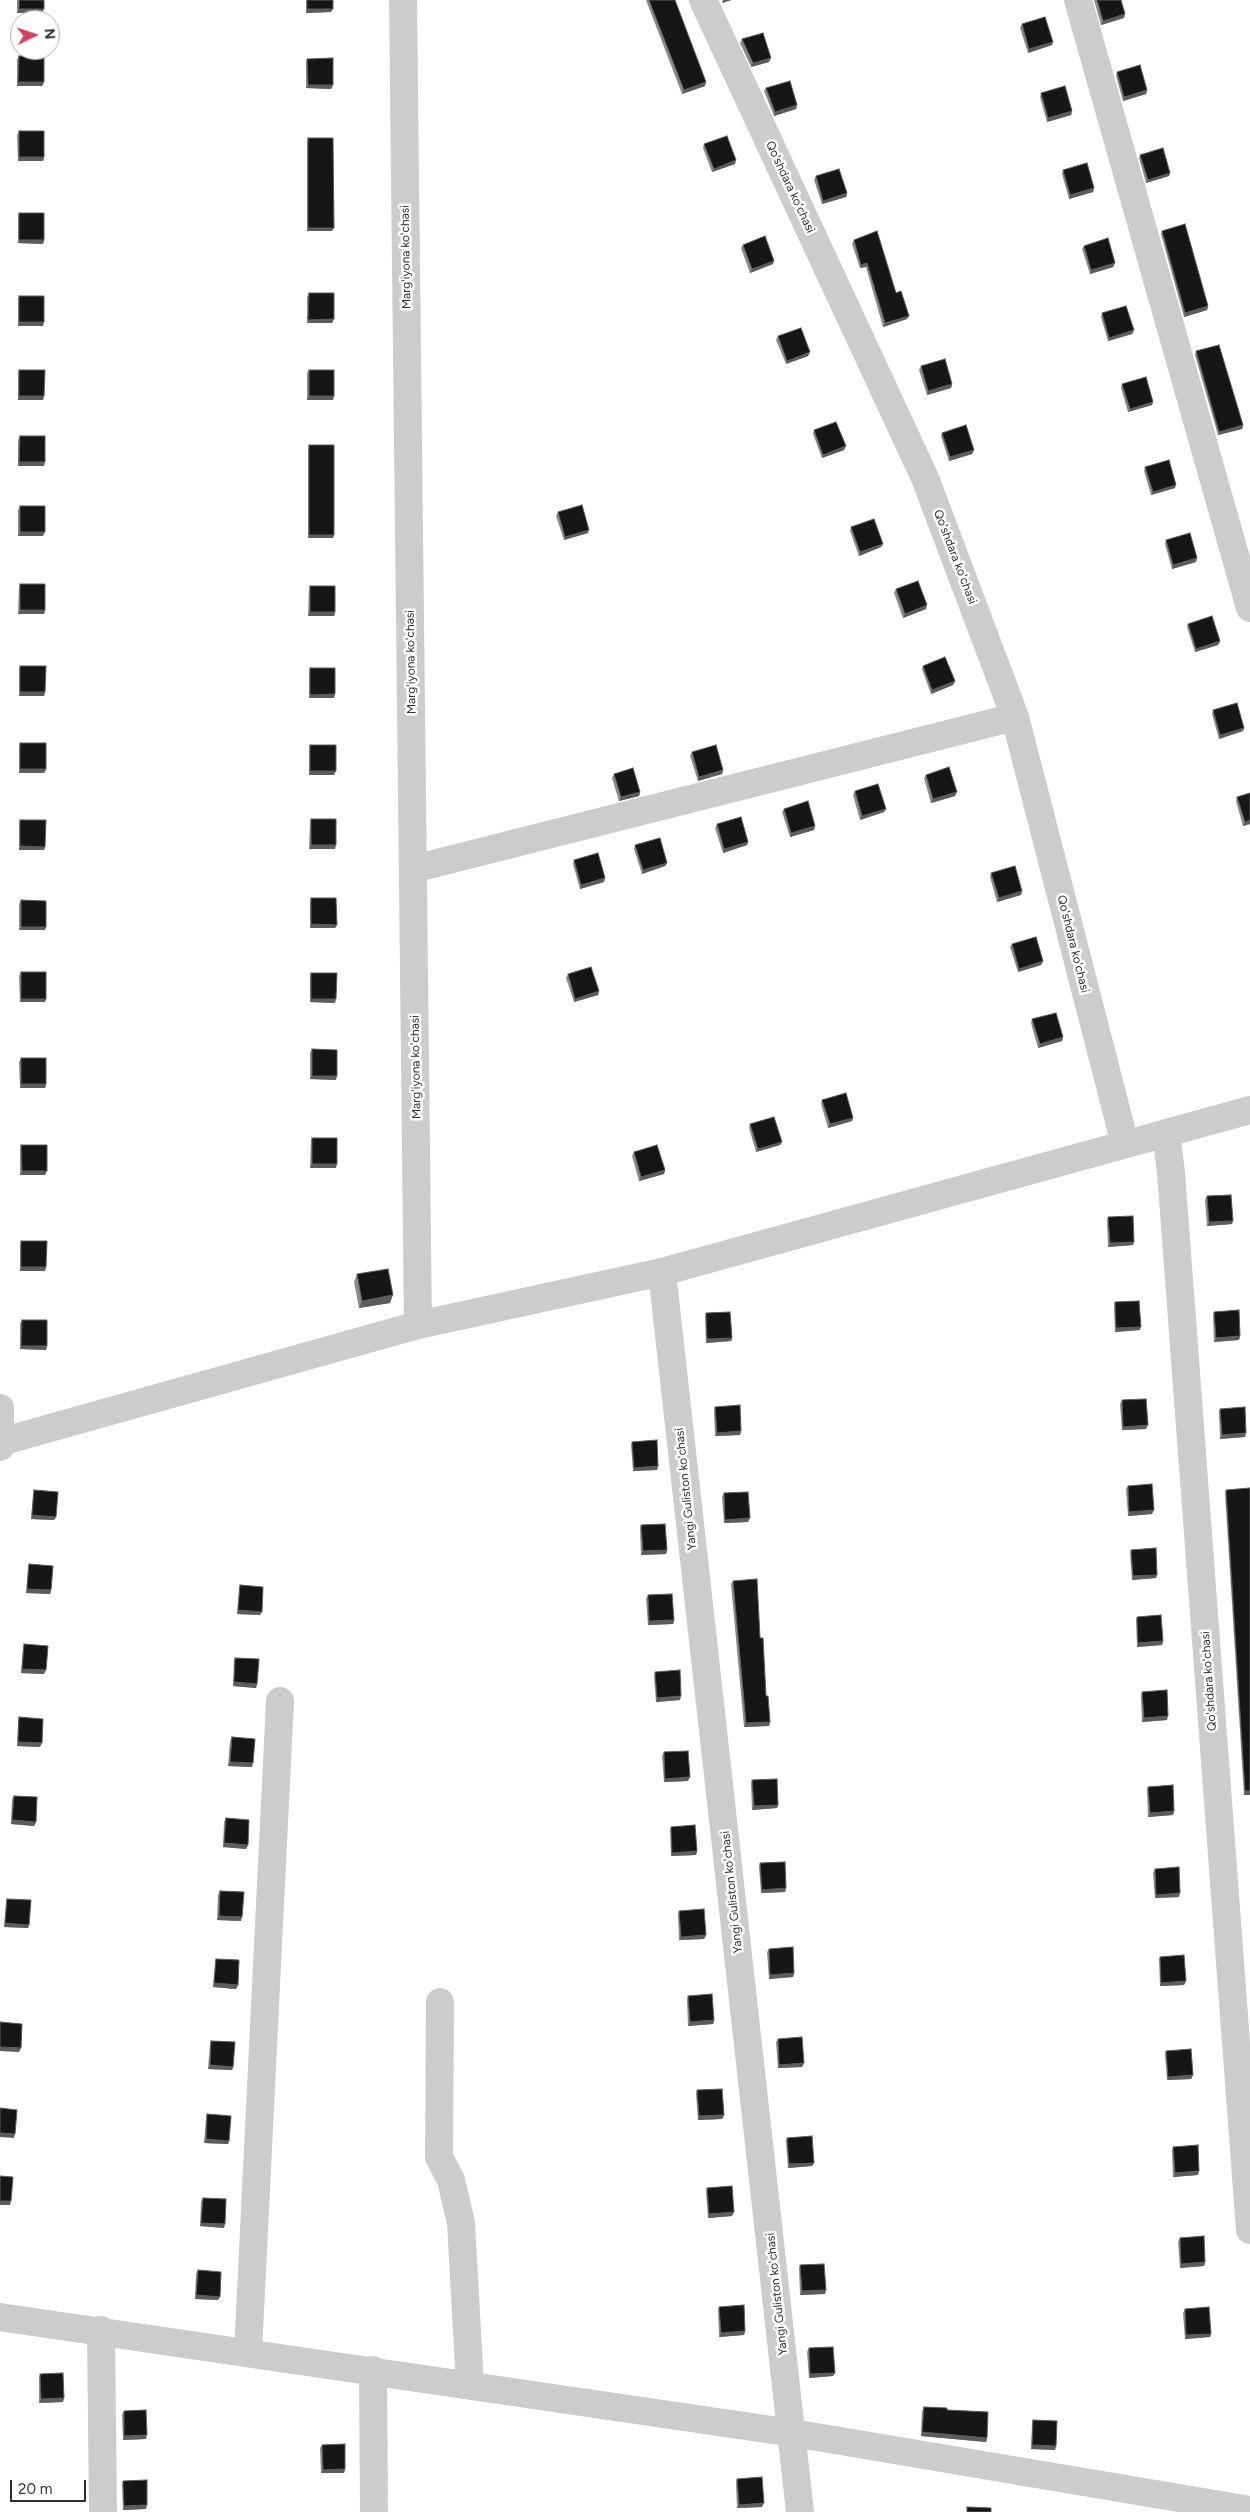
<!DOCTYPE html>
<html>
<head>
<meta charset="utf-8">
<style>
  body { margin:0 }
  #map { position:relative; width:1250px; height:2512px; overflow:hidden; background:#fff; font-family:Figtree,sans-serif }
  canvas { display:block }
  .north { position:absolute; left:10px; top:10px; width:50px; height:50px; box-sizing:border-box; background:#fff; border:1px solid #acacac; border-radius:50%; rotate:86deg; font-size:14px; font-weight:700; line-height:20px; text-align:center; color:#2f2f2f }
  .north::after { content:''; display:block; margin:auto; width:18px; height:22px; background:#d74065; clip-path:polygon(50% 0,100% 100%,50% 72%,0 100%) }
  .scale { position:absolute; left:10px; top:2480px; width:76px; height:22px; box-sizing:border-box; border:2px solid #2f2f2f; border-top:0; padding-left:6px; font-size:15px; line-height:18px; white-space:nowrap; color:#2f2f2f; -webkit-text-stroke:4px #fff; paint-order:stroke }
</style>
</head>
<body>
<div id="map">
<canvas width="1250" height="2512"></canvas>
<div class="north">N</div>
<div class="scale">20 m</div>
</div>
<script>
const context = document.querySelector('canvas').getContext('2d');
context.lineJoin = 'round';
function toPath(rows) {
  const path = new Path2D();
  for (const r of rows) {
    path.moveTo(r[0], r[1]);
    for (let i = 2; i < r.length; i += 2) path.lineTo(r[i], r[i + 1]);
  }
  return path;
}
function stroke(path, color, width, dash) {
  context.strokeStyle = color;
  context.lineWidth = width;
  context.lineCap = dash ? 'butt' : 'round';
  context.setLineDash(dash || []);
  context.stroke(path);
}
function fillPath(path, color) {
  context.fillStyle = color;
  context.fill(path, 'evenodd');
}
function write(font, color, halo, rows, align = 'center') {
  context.font = font + ' Figtree,sans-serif';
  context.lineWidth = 5;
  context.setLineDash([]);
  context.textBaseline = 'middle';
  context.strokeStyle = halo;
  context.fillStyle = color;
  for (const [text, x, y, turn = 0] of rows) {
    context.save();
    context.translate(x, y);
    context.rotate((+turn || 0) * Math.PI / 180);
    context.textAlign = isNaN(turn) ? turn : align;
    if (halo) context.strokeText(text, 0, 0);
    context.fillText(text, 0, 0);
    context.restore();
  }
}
const minor = toPath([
  [403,0,418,1325],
  [703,0,925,478,1015,717,1125,1144],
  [1078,0,1250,608],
  [413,869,1015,717],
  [1166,1133,1171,1172,1250,2230],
  [662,1272,800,2512],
  [0,1408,0,1447],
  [0,1442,418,1325,662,1272,1250,1110],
  [440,2002,439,2157,451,2180,461,2223,470,2385],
  [0,2317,793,2433,1250,2510],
  [101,2330,103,2512],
  [248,2352,280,1701],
  [373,2370,374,2512]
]);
const wall = toPath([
  [17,0,44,0,42,13,17,13],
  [306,0,333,0,331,12,306,13],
  [646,0,675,0,705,86,682,94],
  [1094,0,1121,0,1124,18,1101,25],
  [1022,24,1053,42,1052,45,1028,53,1020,28],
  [742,39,769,62,751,67,740,43],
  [19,56,44,82,42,86,17,86,17,59],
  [307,59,333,85,331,89,306,88,306,62],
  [1117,72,1147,90,1146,94,1123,101,1116,76],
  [766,88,797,105,796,109,774,116,764,91],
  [1041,93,1072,111,1071,115,1047,122,1040,97],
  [19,131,44,157,43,161,18,161,17,135],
  [308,138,332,231,307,231,307,142],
  [704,144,735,164,712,172,703,148],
  [1140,155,1170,173,1169,176,1146,183,1139,158],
  [1063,170,1094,188,1093,192,1069,199,1062,174],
  [816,176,847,193,846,197,822,204,814,180],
  [19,213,44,240,43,244,18,243,18,217],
  [1162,231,1208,306,1207,310,1184,317,1161,234],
  [854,240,896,293,909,316,907,319,883,327,866,267,860,268,852,244],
  [743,245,773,264,750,273,741,248],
  [1084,246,1115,263,1113,267,1090,274,1082,249],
  [309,293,332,323,307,323,307,297],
  [19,296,43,326,18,326,18,299],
  [1102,313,1134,330,1132,334,1108,341,1101,317],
  [778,336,808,356,786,364,776,340],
  [1196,351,1243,425,1242,429,1218,435,1195,355],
  [921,366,952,384,951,388,927,395,919,370],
  [19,370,44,396,43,400,18,400,18,374],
  [309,370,333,400,307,400,307,373],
  [1122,384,1152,405,1128,412,1121,388],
  [814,430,844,450,822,458,813,434],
  [942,433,974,450,972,454,949,461,941,436],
  [20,436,44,466,18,466,18,440],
  [309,445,333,538,308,538,308,449],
  [1145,467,1175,488,1151,495,1144,471],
  [20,506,43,536,18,536,18,510],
  [558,512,588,533,564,540,556,516],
  [851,527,881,547,859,556,850,531],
  [1166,540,1196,562,1172,569,1165,544],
  [20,584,45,610,44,614,18,614,19,587],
  [310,586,335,612,334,616,308,616,309,590],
  [896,589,926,609,903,618,894,593],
  [1188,624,1220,641,1218,645,1195,652,1187,627],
  [20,666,45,692,44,696,19,696,19,669],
  [923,666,955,681,953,685,931,694,922,669],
  [310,668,335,694,334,698,309,698,309,672],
  [1213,710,1244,728,1243,731,1219,739,1212,714],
  [20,743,46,769,44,773,19,773,19,747],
  [310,745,334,775,309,775,309,748],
  [692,752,723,770,722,774,698,781,690,756],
  [614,774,640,792,639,796,619,801,612,778],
  [926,775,955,796,931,803,924,778],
  [855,791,886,809,884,812,860,820,853,795],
  [1250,793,1250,824,1243,826,1236,801,1237,797],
  [784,809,815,826,814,830,790,837,782,812],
  [311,819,335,849,309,849,310,823],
  [20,820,45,847,44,850,19,850,19,824],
  [717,824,748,842,747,845,723,853,715,828],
  [635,845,667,863,665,866,642,874,634,849],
  [574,860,604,882,580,889,573,864],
  [991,873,1022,891,1021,895,997,902,990,877],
  [311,898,337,925,335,928,310,928,310,902],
  [21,900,46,927,45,930,19,930,19,904],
  [1012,944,1043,961,1041,965,1018,972,1010,947],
  [21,972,46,999,45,1002,20,1002,19,976],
  [311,973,335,1003,310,1002,310,976],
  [568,974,599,991,598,995,574,1002,566,978],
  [1032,1019,1063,1037,1062,1041,1038,1048,1031,1023],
  [312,1049,336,1080,310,1079,310,1053],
  [21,1058,46,1084,45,1088,20,1088,19,1062],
  [822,1100,853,1118,852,1121,828,1128,821,1104],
  [750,1124,782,1142,780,1145,756,1152,749,1128],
  [312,1138,336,1168,310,1168,311,1141],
  [21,1145,45,1175,20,1175,20,1149],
  [634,1152,665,1170,664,1174,639,1181,632,1156],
  [1207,1196,1232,1224,1207,1226,1205,1200],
  [1108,1217,1133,1245,1108,1247,1107,1221],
  [21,1241,46,1267,45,1271,20,1271,20,1245],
  [357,1274,390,1303,359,1308,354,1282],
  [1115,1302,1140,1330,1115,1332,1114,1306],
  [1214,1312,1240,1336,1239,1340,1214,1342,1213,1316],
  [706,1313,732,1338,731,1341,706,1343,705,1317],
  [22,1320,47,1346,46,1350,20,1349,20,1323],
  [1122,1400,1146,1429,1122,1430,1120,1404],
  [715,1407,741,1431,740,1435,715,1436,714,1410],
  [1220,1409,1245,1437,1220,1439,1219,1412],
  [632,1442,658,1466,657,1470,633,1471,631,1445],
  [1128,1486,1152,1514,1128,1516,1126,1489],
  [34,1490,56,1517,54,1520,31,1519,33,1494],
  [1226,1490,1250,1795,1244,1795,1225,1493],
  [724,1493,748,1522,724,1523,722,1497],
  [641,1525,667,1550,666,1554,641,1555,640,1529],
  [1131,1550,1157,1575,1156,1578,1132,1580,1130,1554],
  [29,1564,51,1590,50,1594,26,1593,28,1568],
  [733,1581,766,1696,770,1722,769,1726,744,1727,731,1584],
  [240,1585,260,1615,237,1614,239,1589],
  [648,1595,674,1620,673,1624,648,1625,646,1599],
  [1137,1617,1163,1641,1162,1645,1137,1647,1136,1620],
  [24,1644,44,1674,21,1673,23,1648],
  [235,1658,257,1684,256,1688,233,1686,234,1661],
  [655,1672,680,1700,656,1702,654,1676],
  [1142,1692,1167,1720,1142,1722,1141,1696],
  [19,1717,40,1747,17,1746,18,1721],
  [232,1737,252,1767,228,1766,230,1741],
  [664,1752,688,1781,664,1782,662,1756],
  [752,1780,778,1805,777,1808,752,1810,751,1784],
  [1148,1787,1174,1811,1173,1815,1148,1817,1147,1790],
  [14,1796,36,1822,34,1826,11,1824,12,1799],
  [226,1818,248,1845,246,1849,223,1847,224,1822],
  [671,1827,697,1851,696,1855,671,1856,670,1830],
  [760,1863,786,1888,785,1892,761,1893,759,1867],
  [1155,1869,1179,1897,1155,1898,1153,1873],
  [220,1891,241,1921,217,1920,218,1895],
  [7,1899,29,1925,28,1928,4,1927,6,1902],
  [679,1911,706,1935,704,1939,679,1940,678,1915],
  [769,1949,794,1973,793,1977,769,1979,767,1952],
  [1160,1957,1186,1981,1184,1985,1160,1986,1159,1960],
  [216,1959,238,1985,236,1989,213,1987,215,1962],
  [688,1996,714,2020,713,2024,688,2026,687,2000],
  [778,2039,804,2063,802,2067,778,2068,776,2042],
  [211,2041,233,2067,232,2070,208,2069,210,2044],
  [1166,2051,1193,2075,1191,2079,1167,2080,1165,2054],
  [697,2090,724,2115,722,2119,698,2120,696,2094],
  [207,2114,229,2141,228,2144,204,2143,206,2118],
  [787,2138,814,2163,812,2166,788,2168,786,2142],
  [1173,2147,1198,2175,1173,2177,1172,2151],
  [707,2188,732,2216,708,2218,706,2192],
  [203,2198,224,2228,200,2226,201,2202],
  [1180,2238,1205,2262,1204,2266,1180,2268,1178,2242],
  [800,2265,826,2290,825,2294,800,2295,799,2269],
  [198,2270,218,2300,195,2299,196,2274],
  [719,2307,745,2331,744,2335,719,2337,718,2310],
  [1185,2309,1211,2334,1210,2337,1185,2339,1183,2313],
  [809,2348,833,2376,809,2378,807,2352],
  [40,2374,63,2402,39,2403,39,2378],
  [924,2407,947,2410,987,2438,986,2442,921,2436,922,2411],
  [124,2411,146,2439,123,2440,122,2415],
  [1033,2420,1056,2446,1055,2450,1031,2449,1032,2423],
  [322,2445,345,2469,344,2473,321,2473,320,2448],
  [737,2479,762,2507,737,2508,736,2483],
  [123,2481,146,2509,123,2510,122,2485]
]);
const shadedWall = toPath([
  [723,0,732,0,722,3],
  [19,9,44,9,42,13,17,13],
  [307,9,333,9,331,12,306,13],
  [1125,14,1124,18,1101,25,1103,21],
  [1053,42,1052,45,1028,53,1029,49],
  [771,58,769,62,751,67,753,63],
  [18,82,44,82,42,86,17,86],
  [706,82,705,86,682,94,684,90],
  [308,85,333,85,331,89,306,88],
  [1147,90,1146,94,1123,101,1124,97],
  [797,105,796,109,774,116,775,112],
  [1072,111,1071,115,1047,122,1048,118],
  [19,157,44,157,43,161,18,161],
  [736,160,735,164,712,172,714,169],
  [1170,173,1169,176,1146,183,1148,180],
  [1094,188,1093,192,1069,199,1070,195],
  [847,193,846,197,822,204,823,201],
  [308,228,334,228,332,231,307,231],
  [19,240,44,240,43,244,18,243],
  [774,261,773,264,750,273,752,269],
  [867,263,866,267,860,268,861,265],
  [1115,263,1113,267,1090,274,1091,270],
  [1208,306,1207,310,1184,317,1185,313],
  [909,316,907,319,883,327,885,323],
  [334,319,332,323,307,323,308,320],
  [19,322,44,322,43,326,18,326],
  [1134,330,1132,334,1108,341,1109,338],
  [810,352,808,356,786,364,787,361],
  [952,384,951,388,927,395,928,391],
  [19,396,44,396,43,400,18,400],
  [309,396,334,396,333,400,307,400],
  [1153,402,1152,405,1128,412,1130,409],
  [1243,425,1242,429,1218,435,1219,432],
  [846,446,844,450,822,458,823,455],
  [974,450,972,454,949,461,950,457],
  [19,462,45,462,44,466,18,466],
  [1176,485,1175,488,1151,495,1153,492],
  [589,530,588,533,564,540,565,537],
  [20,532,45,532,43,536,18,536],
  [309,535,334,535,333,538,308,538],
  [883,544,881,547,859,556,860,552],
  [1197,558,1196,562,1172,569,1173,565],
  [927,605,926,609,903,618,905,614],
  [20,610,45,610,44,614,18,614],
  [310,612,335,612,334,616,308,616],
  [1220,641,1218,645,1195,652,1196,649],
  [955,681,953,685,931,694,932,690],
  [20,692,45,692,44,696,19,696],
  [335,694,334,698,309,698,310,695],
  [1244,728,1243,731,1219,739,1220,735],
  [20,769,46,769,44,773,19,773],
  [723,770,722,774,698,781,699,777],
  [310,771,336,771,334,775,309,775],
  [640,792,639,796,619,801,621,797],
  [957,792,955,796,931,803,933,799],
  [886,809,884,812,860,820,862,816],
  [1250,820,1250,824,1243,826,1245,822],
  [815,826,814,830,790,837,791,833],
  [748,842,747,845,723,853,724,849],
  [311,845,336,845,335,849,309,849],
  [20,846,45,847,44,850,19,850],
  [667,863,665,866,642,874,643,870],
  [605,878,604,882,580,889,581,885],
  [1022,891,1021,895,997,902,999,898],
  [311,924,337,925,335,928,310,928],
  [21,927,46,927,45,930,19,930],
  [1043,961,1041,965,1018,972,1019,969],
  [599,991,598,995,574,1002,575,999],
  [21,999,46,999,45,1002,20,1002],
  [311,999,336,999,335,1003,310,1002],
  [1063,1037,1062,1041,1038,1048,1040,1044],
  [312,1076,337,1076,336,1080,310,1079],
  [21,1084,46,1084,45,1088,20,1088],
  [853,1118,852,1121,828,1128,830,1124],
  [782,1142,780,1145,756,1152,758,1149],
  [312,1164,337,1164,336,1168,310,1168],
  [665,1170,664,1174,639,1181,641,1177],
  [22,1171,47,1171,45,1175,20,1175],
  [1233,1221,1232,1224,1207,1226,1209,1222],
  [1134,1242,1133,1245,1108,1247,1110,1243],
  [21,1267,46,1267,45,1271,20,1271],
  [393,1295,390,1303,359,1308,362,1301],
  [1141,1327,1140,1330,1115,1332,1116,1328],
  [1240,1336,1239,1340,1214,1342,1216,1338],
  [732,1338,731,1341,706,1343,707,1339],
  [21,1346,47,1346,46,1350,20,1349],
  [1148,1425,1146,1429,1122,1430,1123,1427],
  [741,1431,740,1435,715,1436,717,1433],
  [1246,1433,1245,1437,1220,1439,1222,1435],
  [658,1466,657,1470,633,1471,634,1468],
  [1154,1510,1152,1514,1128,1516,1129,1512],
  [32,1515,56,1517,54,1520,31,1519],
  [750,1518,748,1522,724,1523,725,1520],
  [667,1550,666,1554,641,1555,643,1551],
  [1157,1575,1156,1578,1132,1580,1133,1576],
  [27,1589,51,1590,50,1594,26,1593],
  [238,1610,262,1612,260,1615,237,1614],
  [674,1620,673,1624,648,1625,649,1621],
  [1163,1641,1162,1645,1137,1647,1138,1643],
  [22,1669,46,1670,44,1674,21,1673],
  [234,1682,257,1684,256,1688,233,1686],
  [681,1696,680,1700,656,1702,657,1698],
  [1168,1716,1167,1720,1142,1722,1144,1718],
  [770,1722,769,1726,744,1727,746,1723],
  [18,1742,42,1743,40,1747,17,1746],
  [230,1762,253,1763,252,1767,228,1766],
  [690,1777,688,1781,664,1782,665,1779],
  [1245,1791,1250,1791,1250,1795,1244,1795],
  [778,1805,777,1808,752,1810,754,1806],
  [1174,1811,1173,1815,1148,1817,1150,1813],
  [12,1820,36,1822,34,1826,11,1824],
  [224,1843,248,1845,246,1849,223,1847],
  [697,1851,696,1855,671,1856,672,1853],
  [786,1888,785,1892,761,1893,762,1890],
  [1180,1893,1179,1897,1155,1898,1156,1895],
  [219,1916,242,1917,241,1921,217,1920],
  [5,1923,29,1925,28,1928,4,1927],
  [706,1935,704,1939,679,1940,681,1937],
  [794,1973,793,1977,769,1979,770,1975],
  [1186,1981,1184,1985,1160,1986,1161,1983],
  [214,1983,238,1985,236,1989,213,1987],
  [714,2020,713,2024,688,2026,690,2022],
  [0,2047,21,2048,19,2052,0,2051],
  [804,2063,802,2067,778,2068,779,2065],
  [210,2065,233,2067,232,2070,208,2069],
  [1193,2075,1191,2079,1167,2080,1168,2077],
  [724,2115,722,2119,698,2120,699,2116],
  [0,2133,15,2134,14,2138,0,2137],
  [206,2139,229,2141,228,2144,204,2143],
  [814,2163,812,2166,788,2168,789,2164],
  [1199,2171,1198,2175,1173,2177,1175,2173],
  [0,2201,11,2201,10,2205,0,2205],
  [734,2212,732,2216,708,2218,709,2214],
  [201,2223,225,2224,224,2228,200,2226],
  [1205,2262,1204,2266,1180,2268,1181,2264],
  [826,2290,825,2294,800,2295,802,2291],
  [196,2295,220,2297,218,2300,195,2299],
  [745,2331,744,2335,719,2337,721,2333],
  [1211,2334,1210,2337,1185,2339,1186,2335],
  [835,2373,833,2376,809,2378,810,2374],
  [64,2398,63,2402,39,2403,41,2399],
  [922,2432,987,2438,986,2442,921,2436],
  [147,2435,146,2439,123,2440,124,2436],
  [1032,2445,1056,2446,1055,2450,1031,2449],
  [345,2469,344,2473,321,2473,323,2470],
  [764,2503,762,2507,737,2508,739,2505],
  [147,2505,146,2509,123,2510,124,2506]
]);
const building = toPath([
  [19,0,44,0,44,9,19,9,19,0],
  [307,0,333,0,333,9,307,9,307,0],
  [649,0,675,0,706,82,684,90,649,0],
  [1097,0,1121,0,1125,14,1103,21,1097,0],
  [1045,17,1053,42,1029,49,1022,24,1045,17],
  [763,33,771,58,753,63,742,39,763,33],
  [19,56,44,56,44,82,18,82,19,56],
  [333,58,333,85,308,85,307,59,333,58],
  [1140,65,1147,90,1124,97,1117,72,1140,65],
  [790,81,797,105,775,112,766,88,790,81],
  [1065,86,1072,111,1048,118,1041,93,1065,86],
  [19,131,44,131,44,157,19,157,19,131],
  [727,136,736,160,714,169,704,144,727,136],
  [308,138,333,138,334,228,308,228,308,138],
  [1163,148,1170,173,1148,180,1140,155,1163,148],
  [1087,163,1094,188,1070,195,1063,170,1087,163],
  [839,169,847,193,823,201,816,176,839,169],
  [19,213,44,213,44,240,19,240,19,213],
  [1185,224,1208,306,1185,313,1162,231,1185,224],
  [877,231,896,293,901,291,909,316,885,323,867,263,861,265,854,240,877,231],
  [765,236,774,261,752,269,743,245,765,236],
  [1108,238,1115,263,1091,270,1084,246,1108,238],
  [309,293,334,293,334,319,308,320,309,293],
  [19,296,44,296,44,322,19,322,19,296],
  [1126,306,1134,330,1109,338,1102,313,1126,306],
  [801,328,810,352,787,361,778,336,801,328],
  [1219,345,1243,425,1219,432,1196,351,1219,345],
  [945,359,952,384,928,391,921,366,945,359],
  [19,370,45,370,44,396,19,396,19,370],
  [309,370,334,370,334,396,309,396,309,370],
  [1146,377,1153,402,1130,409,1122,384,1146,377],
  [836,422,846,446,823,455,814,430,836,422],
  [966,425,974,450,950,457,942,433,966,425],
  [20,436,45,436,45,462,19,462,20,436],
  [309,445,334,445,334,535,309,535,309,445],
  [1169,460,1176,485,1153,492,1145,467,1169,460],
  [582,505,589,530,565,537,558,512,582,505],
  [20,506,45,506,45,532,20,532,20,506],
  [874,519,883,544,860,552,851,527,874,519],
  [1190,533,1197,558,1173,565,1166,540,1190,533],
  [918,581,927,605,905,614,896,589,918,581],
  [20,584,45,584,45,610,20,610,20,584],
  [310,586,335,586,335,612,310,612,310,586],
  [1212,616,1220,641,1196,649,1188,624,1212,616],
  [945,657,955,681,932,690,923,666,945,657],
  [20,666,46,666,45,692,20,692,20,666],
  [310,668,335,668,335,694,310,695,310,668],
  [1237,703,1244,728,1220,735,1213,710,1237,703],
  [20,743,46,743,46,769,20,769,20,743],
  [310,745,336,745,336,771,310,771,310,745],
  [716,745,723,770,699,777,692,752,716,745],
  [949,767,957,792,933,799,926,775,949,767],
  [633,768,640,792,621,797,614,774,633,768],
  [878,784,886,809,862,816,855,791,878,784],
  [1250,793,1250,820,1245,822,1237,797,1250,793],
  [808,801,815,826,791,833,784,809,808,801],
  [741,817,748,842,724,849,717,824,741,817],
  [311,819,336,819,336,845,311,845,311,819],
  [20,820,46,820,45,847,20,846,20,820],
  [660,838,667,863,643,870,635,845,660,838],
  [598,853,605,878,581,885,574,860,598,853],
  [1015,866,1022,891,999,898,991,873,1015,866],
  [311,898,336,898,337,925,311,924,311,898],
  [21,900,46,901,46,927,21,927,21,900],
  [1036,937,1043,961,1019,969,1012,944,1036,937],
  [591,967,599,991,575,999,568,974,591,967],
  [21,972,46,972,46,999,21,999,21,972],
  [311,973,337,973,336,999,311,999,311,973],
  [1056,1013,1063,1037,1040,1044,1032,1019,1056,1013],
  [312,1049,337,1050,337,1076,312,1076,312,1049],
  [21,1058,46,1058,46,1084,21,1084,21,1058],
  [846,1093,853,1118,830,1124,822,1100,846,1093],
  [774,1117,782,1142,758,1149,750,1124,774,1117],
  [312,1138,337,1138,337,1164,312,1164,312,1138],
  [21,1145,47,1145,47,1171,22,1171,21,1145],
  [657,1145,665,1170,641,1177,634,1152,657,1145],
  [1231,1195,1233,1221,1209,1222,1207,1196,1231,1195],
  [1133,1216,1134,1242,1110,1243,1108,1217,1133,1216],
  [21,1241,47,1241,46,1267,21,1267,21,1241],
  [388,1269,393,1295,362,1301,357,1274,388,1269],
  [1139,1301,1141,1327,1116,1328,1115,1302,1139,1301],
  [1239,1310,1240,1336,1216,1338,1214,1312,1239,1310],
  [730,1312,732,1338,707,1339,706,1313,730,1312],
  [22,1320,47,1320,47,1346,21,1346,22,1320],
  [1146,1399,1148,1425,1123,1427,1122,1400,1146,1399],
  [740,1405,741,1431,717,1433,715,1407,740,1405],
  [1245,1407,1246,1433,1222,1435,1220,1409,1245,1407],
  [657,1440,658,1466,634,1468,632,1442,657,1440],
  [1152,1484,1154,1510,1129,1512,1128,1486,1152,1484],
  [1250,1488,1250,1791,1245,1791,1226,1490,1250,1488],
  [34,1490,58,1492,56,1517,32,1515,34,1490],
  [748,1492,750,1518,725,1520,724,1493,748,1492],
  [665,1524,667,1550,643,1551,641,1525,665,1524],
  [1156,1548,1157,1575,1133,1576,1131,1550,1156,1548],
  [29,1564,53,1566,51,1590,27,1589,29,1564],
  [757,1579,760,1638,763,1638,766,1696,768,1696,770,1722,746,1723,733,1581,757,1579],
  [240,1585,263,1587,262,1612,238,1610,240,1585],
  [672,1594,674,1620,649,1621,648,1595,672,1594],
  [1161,1615,1163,1641,1138,1643,1137,1617,1161,1615],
  [24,1644,48,1646,46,1670,22,1669,24,1644],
  [235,1658,259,1659,257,1684,234,1682,235,1658],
  [680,1670,681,1696,657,1698,655,1672,680,1670],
  [1167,1690,1168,1716,1144,1718,1142,1692,1167,1690],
  [19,1717,43,1719,42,1743,18,1742,19,1717],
  [232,1737,255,1739,253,1763,230,1762,232,1737],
  [688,1751,690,1777,665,1779,664,1752,688,1751],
  [777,1779,778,1805,754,1806,752,1780,777,1779],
  [1173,1785,1174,1811,1150,1813,1148,1787,1173,1785],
  [14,1796,37,1797,36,1822,12,1820,14,1796],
  [226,1818,249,1820,248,1845,224,1843,226,1818],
  [695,1825,697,1851,672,1853,671,1827,695,1825],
  [785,1862,786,1888,762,1890,760,1863,785,1862],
  [1179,1867,1180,1893,1156,1895,1155,1869,1179,1867],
  [220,1891,244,1892,242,1917,219,1916,220,1891],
  [7,1899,31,1900,29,1925,5,1923,7,1899],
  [704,1909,706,1935,681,1937,679,1911,704,1909],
  [793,1947,794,1973,770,1975,769,1949,793,1947],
  [1184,1955,1186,1981,1161,1983,1160,1957,1184,1955],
  [216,1959,239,1960,238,1985,214,1983,216,1959],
  [712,1994,714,2020,690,2022,688,1996,712,1994],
  [0,2022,22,2024,21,2048,0,2047,0,2022],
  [802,2037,804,2063,779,2065,778,2039,802,2037],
  [211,2041,235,2042,233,2067,210,2065,211,2041],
  [1191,2049,1193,2075,1168,2077,1166,2051,1191,2049],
  [722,2089,724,2115,699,2116,697,2090,722,2089],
  [0,2108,17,2110,15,2134,0,2133,0,2108],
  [207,2114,231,2116,229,2141,206,2139,207,2114],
  [812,2136,814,2163,789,2164,787,2138,812,2136],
  [1198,2145,1199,2171,1175,2173,1173,2147,1198,2145],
  [0,2176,13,2177,11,2201,0,2201,0,2176],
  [732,2186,734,2212,709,2214,707,2188,732,2186],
  [203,2198,226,2199,225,2224,201,2223,203,2198],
  [1204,2236,1205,2262,1181,2264,1180,2238,1204,2236],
  [824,2264,826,2290,802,2291,800,2265,824,2264],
  [198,2270,221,2272,220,2297,196,2295,198,2270],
  [744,2305,745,2331,721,2333,719,2307,744,2305],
  [1209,2307,1211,2334,1186,2335,1185,2309,1209,2307],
  [833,2347,835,2373,810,2374,809,2348,833,2347],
  [63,2373,64,2398,41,2399,40,2374,63,2373],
  [924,2407,947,2408,947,2410,988,2412,987,2438,922,2432,924,2407],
  [146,2410,147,2435,124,2436,124,2411,146,2410],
  [1033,2420,1057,2421,1056,2446,1032,2445,1033,2420],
  [345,2444,345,2469,323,2470,322,2445,345,2444],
  [762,2477,764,2503,739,2505,737,2479,762,2477],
  [147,2480,147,2505,124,2506,123,2481,147,2480],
  [967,2507,991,2508,991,2512,967,2512,967,2507]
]);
const streetNames = [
  ["Qo'shdara ko'chasi",790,187,65],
  ["Marg'iyona ko'chasi",406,257,-91],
  ["Qo'shdara ko'chasi",955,557,69],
  ["Marg'iyona ko'chasi",411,662,-91],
  ["Qo'shdara ko'chasi",1073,944,76],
  ["Marg'iyona ko'chasi",416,1067,-91],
  ["Yangi Guliston ko'chasi",686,1489,-96],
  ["Qo'shdara ko'chasi",1209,1681,-94],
  ["Yangi Guliston ko'chasi",732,1892,-96],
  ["Yangi Guliston ko'chasi",777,2294,-96]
];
stroke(minor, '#ccc', 28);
fillPath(wall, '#8a8a8a');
fillPath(shadedWall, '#5c5c5c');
fillPath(building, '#161616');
stroke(building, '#5c5c5c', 1);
write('12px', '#2f2f2f', '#fff', streetNames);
</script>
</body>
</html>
